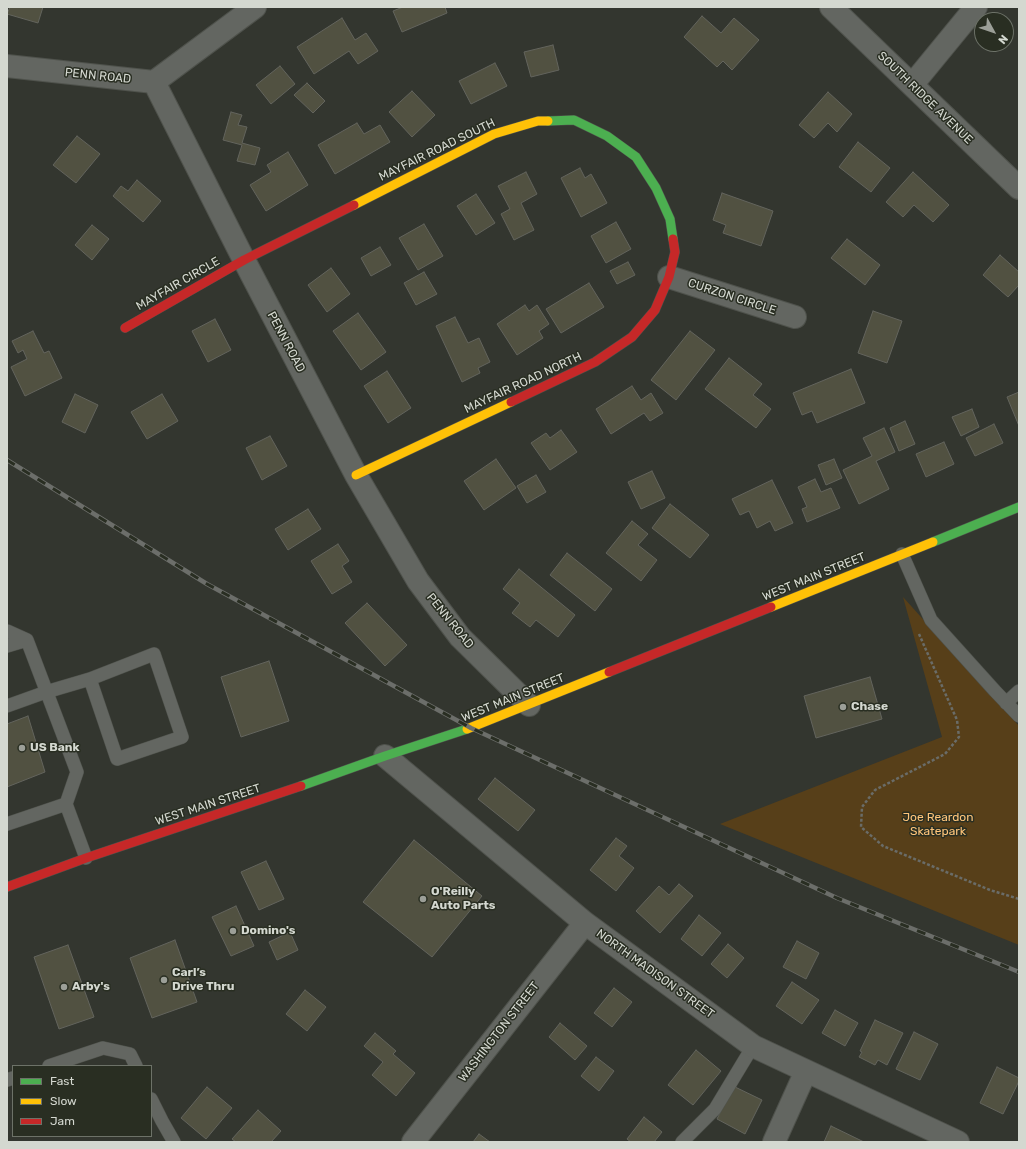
<!DOCTYPE html>
<html>
<head>
<meta charset="utf-8">
<style>
  body { margin:0 }
  #map { position:relative; width:1026px; height:1149px; overflow:hidden; background:#33362f; font-family:Rubik,sans-serif }
  canvas { display:block }
  .frame { position:absolute; inset:0; border:8px solid #d4d8d0; pointer-events:none }
  .legend { position:absolute; left:12px; top:1065px; width:140px; height:72px; box-sizing:border-box; background:#292e22; border:1px solid #6d7268; margin:0; padding:5px 7px; list-style:none; font-size:12px; color:#d4d8d0 }
  .legend li { display:flex; align-items:center; gap:8px; height:20px }
  .legend b { width:20px; border:1px solid #6d7268 }
  .north { position:absolute; left:974px; top:12px; width:40px; height:40px; box-sizing:border-box; background:#292e22; border:1px solid #6d7268; border-radius:50%; rotate:130deg; font-size:11px; font-weight:700; line-height:16px; text-align:center; color:#d4d8d0 }
  .north::after { content:''; display:block; margin:auto; width:14px; height:18px; background:#9c9f98; clip-path:polygon(50% 0,100% 100%,50% 72%,0 100%) }
</style>
</head>
<body>
<div id="map">
<canvas width="1026" height="1149"></canvas>
<div class="frame"></div>
<ul class="legend">
<li><b style="height:5px;background:#4caf50"></b>Fast</li>
<li><b style="height:5px;background:#ffc107"></b>Slow</li>
<li><b style="height:5px;background:#c62828"></b>Jam</li>
</ul>
<div class="north">N</div>
</div>
<script>
const context = document.querySelector('canvas').getContext('2d');
context.lineJoin = 'round';
function fillPath(path, color) {
  context.fillStyle = color;
  context.fill(path, 'evenodd');
}
function toPath(rows) {
  const path = new Path2D();
  for (const r of rows) {
    path.moveTo(r[0], r[1]);
    for (let i = 2; i < r.length; i += 2) path.lineTo(r[i], r[i + 1]);
  }
  return path;
}
function stroke(path, color, width, dash) {
  context.strokeStyle = color;
  context.lineWidth = width;
  context.lineCap = dash ? 'butt' : 'round';
  context.setLineDash(dash || []);
  context.stroke(path);
}
function write(font, color, halo, rows, align = 'center') {
  context.font = font + ' Rubik,sans-serif';
  context.lineWidth = 3;
  context.setLineDash([]);
  context.textBaseline = 'middle';
  context.strokeStyle = halo;
  context.fillStyle = color;
  for (const [text, x, y, turn = 0] of rows) {
    context.save();
    context.translate(x, y);
    context.rotate((+turn || 0) * Math.PI / 180);
    context.textAlign = isNaN(turn) ? turn : align;
    if (halo) context.strokeText(text, 0, 0);
    context.fillText(text, 0, 0);
    context.restore();
  }
}
const green = toPath([
  [903,597,1019,726,1019,945,720,824,942,737]
]);
const building = toPath([
  [10,7,43,7,38,23,7,14,10,7],
  [403,7,445,7,447,13,402,32,393,11,403,7],
  [702,16,721,33,734,18,759,40,732,70,723,61,717,67,684,37,702,16],
  [342,18,355,40,366,33,378,51,358,64,349,51,314,74,297,47,342,18],
  [553,45,559,70,531,77,524,52,553,45],
  [495,63,507,86,471,104,459,81,495,63],
  [280,66,295,84,271,104,256,85,280,66],
  [307,83,325,101,313,113,294,95,307,83],
  [412,91,435,115,412,137,389,112,412,91],
  [828,92,852,114,837,132,828,123,814,138,799,125,828,92],
  [231,112,242,115,238,125,247,127,242,143,260,148,255,165,237,161,242,145,223,140,231,112],
  [357,123,364,134,380,125,390,142,335,174,318,145,357,123],
  [77,136,100,154,76,183,53,165,77,136],
  [858,142,890,168,871,192,839,167,858,142],
  [288,152,308,185,266,211,250,185,271,172,267,165,288,152],
  [580,168,585,178,591,174,607,203,581,217,561,178,580,168],
  [526,172,537,194,521,203,534,230,514,240,501,214,510,209,498,186,526,172],
  [913,172,949,205,933,222,914,205,903,217,886,202,913,172],
  [137,180,161,201,143,222,113,196,121,186,128,191,137,180],
  [722,193,773,211,761,246,723,233,726,225,713,220,722,193],
  [476,194,495,223,476,235,457,206,476,194],
  [616,222,631,249,606,263,591,236,616,222],
  [424,224,443,256,418,270,399,238,424,224],
  [92,225,109,239,92,260,75,245,92,225],
  [847,239,880,265,865,285,831,258,847,239],
  [380,247,391,265,371,276,361,258,380,247],
  [1000,255,1019,272,1019,285,1008,297,983,275,1000,255],
  [628,262,635,275,617,284,610,271,628,262],
  [331,268,350,294,327,312,308,285,331,268],
  [424,272,437,294,416,305,404,283,424,272],
  [589,283,604,307,561,333,546,309,589,283],
  [525,305,529,311,537,305,549,324,539,331,543,338,517,355,497,324,525,305],
  [873,311,902,321,887,363,858,353,873,311],
  [358,313,386,352,361,370,333,331,358,313],
  [455,317,468,343,479,338,490,362,478,368,480,373,462,382,436,326,455,317],
  [215,319,231,350,208,362,192,331,215,319],
  [33,331,44,353,49,351,62,378,25,396,11,367,27,359,23,350,18,353,12,341,33,331],
  [690,331,715,350,676,400,651,380,690,331],
  [729,358,762,384,753,395,771,409,756,428,705,389,729,358],
  [851,369,865,403,817,423,812,411,802,415,793,393,851,369],
  [387,371,411,408,388,423,364,386,387,371],
  [632,386,641,400,651,393,663,413,650,421,644,413,611,434,596,409,632,386],
  [1019,392,1019,426,1007,397,1019,392],
  [75,394,98,405,85,433,62,422,75,394],
  [162,394,178,421,147,439,131,412,162,394],
  [972,409,979,427,961,436,952,417,972,409],
  [905,421,915,444,899,451,890,428,905,421],
  [994,424,1003,443,975,456,966,438,994,424],
  [884,428,895,452,876,461,889,489,859,504,843,470,872,456,863,438,884,428],
  [561,430,577,452,550,470,531,443,546,433,550,438,561,430],
  [270,436,287,466,262,480,246,448,270,436],
  [944,442,954,464,926,477,916,454,944,442],
  [496,459,516,488,484,510,464,481,496,459],
  [834,459,842,478,826,485,818,465,834,459],
  [652,471,665,498,641,509,628,482,652,471],
  [536,475,546,492,527,503,517,486,536,475],
  [815,479,821,492,831,488,840,508,807,522,802,509,807,507,798,487,815,479],
  [772,480,793,523,775,531,770,521,757,528,749,511,740,515,732,499,772,480],
  [670,504,709,535,690,558,652,528,670,504],
  [308,509,321,529,288,550,275,529,308,509],
  [632,521,648,534,638,545,657,560,641,581,606,553,632,521],
  [338,544,349,561,342,566,352,582,332,594,311,561,338,544],
  [567,553,612,589,595,611,550,575,567,553],
  [519,569,575,615,558,637,536,620,530,627,512,613,520,603,503,589,519,569],
  [367,603,407,645,385,666,345,623,367,603],
  [269,661,289,721,241,737,221,677,269,661],
  [870,677,882,719,816,738,804,696,870,677],
  [28,716,45,772,7,787,7,724,28,716],
  [495,778,535,810,518,831,478,799,495,778],
  [616,838,627,846,619,856,634,868,616,891,590,870,616,838],
  [414,840,482,896,432,957,363,902,414,840],
  [266,861,284,899,259,910,241,872,266,861],
  [679,884,693,896,660,933,636,911,659,886,669,895,679,884],
  [236,906,254,946,231,956,212,917,236,906],
  [699,915,721,933,702,956,681,939,699,915],
  [290,932,298,950,277,960,269,942,290,932],
  [175,940,197,1002,152,1018,130,958,175,940],
  [797,941,819,953,806,979,783,967,797,941],
  [728,944,744,958,727,978,711,964,728,944],
  [68,945,94,1017,59,1029,34,957,68,945],
  [792,982,819,1000,802,1024,776,1006,792,982],
  [614,988,632,1002,612,1027,594,1013,614,988],
  [305,990,326,1007,307,1031,286,1014,305,990],
  [835,1010,858,1023,845,1046,822,1033,835,1010],
  [875,1020,903,1033,887,1065,878,1060,875,1065,859,1057,862,1052,860,1051,875,1020],
  [560,1023,587,1046,575,1060,549,1037,560,1023],
  [914,1032,938,1044,920,1080,896,1069,914,1032],
  [375,1033,396,1051,393,1054,415,1073,396,1096,372,1075,383,1062,364,1046,375,1033],
  [696,1050,721,1071,693,1105,668,1085,696,1050],
  [596,1057,614,1071,599,1091,581,1076,596,1057],
  [997,1067,1019,1078,1019,1081,1003,1114,980,1103,997,1067],
  [733,1086,762,1100,745,1134,717,1119,733,1086],
  [207,1087,232,1108,206,1139,181,1118,207,1087],
  [258,1110,281,1131,271,1142,236,1142,232,1139,258,1110],
  [644,1117,662,1132,654,1142,631,1142,627,1139,644,1117],
  [831,1126,864,1142,824,1142,831,1126],
  [479,1134,490,1142,473,1142,479,1134]
]);
const path = toPath([
  [919,634,957,720,959,737,945,754,875,790,862,807,861,827,883,846,990,890,1019,899]
]);
const lane = toPath([
  [902,554,931,620,995,691,1019,716],
  [7,631,27,640,77,772,66,804,86,858],
  [7,646,27,640],
  [1006,703,1019,691],
  [7,706,46,692,90,679,154,654,182,737,117,759,90,679],
  [7,824,66,804],
  [49,1066,103,1048,130,1054,136,1066],
  [7,1080,13,1078],
  [151,1099,162,1121,174,1142],
  [682,1142,715,1109,753,1046]
]);
const street = toPath([
  [831,7,1019,188],
  [7,66,154,82],
  [154,82,244,260,356,475,418,581,460,637,529,705],
  [154,82,255,7],
  [912,85,976,7],
  [669,277,795,317],
  [385,756,585,923,753,1046,958,1142],
  [413,1142,585,923],
  [774,1142,806,1071]
]);
const fast = toPath([
  [548,121,574,120,607,136,636,157,656,188,670,219,673,239],
  [933,542,1019,507],
  [301,786,385,756,467,729]
]);
const slow = toPath([
  [354,205,494,134,538,121,548,121],
  [356,475,511,402],
  [771,607,933,542],
  [467,729,609,672]
]);
const jam = toPath([
  [125,328,244,260,354,205],
  [511,402,595,362,632,337,655,310,669,277,675,252,673,239],
  [609,672,771,607],
  [7,887,86,858,301,786]
]);
const rail = toPath([
  [7,460,207,584,471,728,837,898,1019,972]
]);
const markers = [
  [843,707,4,"#9c9f98"],
  [22,748,4,"#9c9f98"],
  [423,899,4,"#9c9f98"],
  [233,931,4,"#9c9f98"],
  [164,980,4,"#9c9f98"],
  [64,987,4,"#9c9f98"]
];
const streetNames = [
  ["PENN ROAD",98,76,6],
  ["SOUTH RIDGE AVENUE",925,98,44],
  ["MAYFAIR ROAD SOUTH",437,150,-26],
  ["MAYFAIR CIRCLE",178,284,-30],
  ["CURZON CIRCLE",732,297,18],
  ["PENN ROAD",286,342,62],
  ["MAYFAIR ROAD NORTH",523,383,-25],
  ["WEST MAIN STREET",814,577,-22],
  ["PENN ROAD",450,621,51],
  ["WEST MAIN STREET",513,698,-22],
  ["WEST MAIN STREET",208,805,-18],
  ["NORTH MADISON STREET",655,974,36],
  ["WASHINGTON STREET",499,1032,-52]
];
const poiNames = [
  ["Chase",851,707],
  ["US Bank",30,748],
  ["O'Reilly",431,892],
  ["Auto Parts",431,906],
  ["Domino's",241,931],
  ["Carl’s",172,973],
  ["Drive Thru",172,987],
  ["Arby's",72,987]
];
const parkNames = [
  ["Joe Reardon",938,818],
  ["Skatepark",938,832]
];
fillPath(green, '#573f19');
fillPath(building, '#515141');
stroke(building, '#63645d', 1);
stroke(lane, '#4f524c', 14);
stroke(street, '#4f524c', 24);
stroke(fast, '#4f524c', 10);
stroke(slow, '#4f524c', 10);
stroke(jam, '#4f524c', 10);
stroke(path, '#6a6c68', 2.5, [3, 2]);
stroke(lane, '#636661', 13);
stroke(street, '#636661', 22);
stroke(fast, '#4caf50', 9);
stroke(slow, '#ffc107', 9);
stroke(jam, '#c62828', 9);
stroke(rail, '#6c6e6a', 4.5);
stroke(rail, '#292e22', 3, [9]);
for (const [x, y, r, color] of markers) {
  const dot = new Path2D();
  dot.arc(x, y, r, 0, 2 * Math.PI);
  context.fillStyle = color;
  context.fill(dot);
  stroke(dot, '#292e22', 1.5);
}
write('12px', '#d4d8d0', '#292e22', streetNames);
write('bold 12px', '#d4d8d0', '#292e22', poiNames, 'left');
write('12px', '#ffc57a', '#292e22', parkNames);
</script>
</body>
</html>
